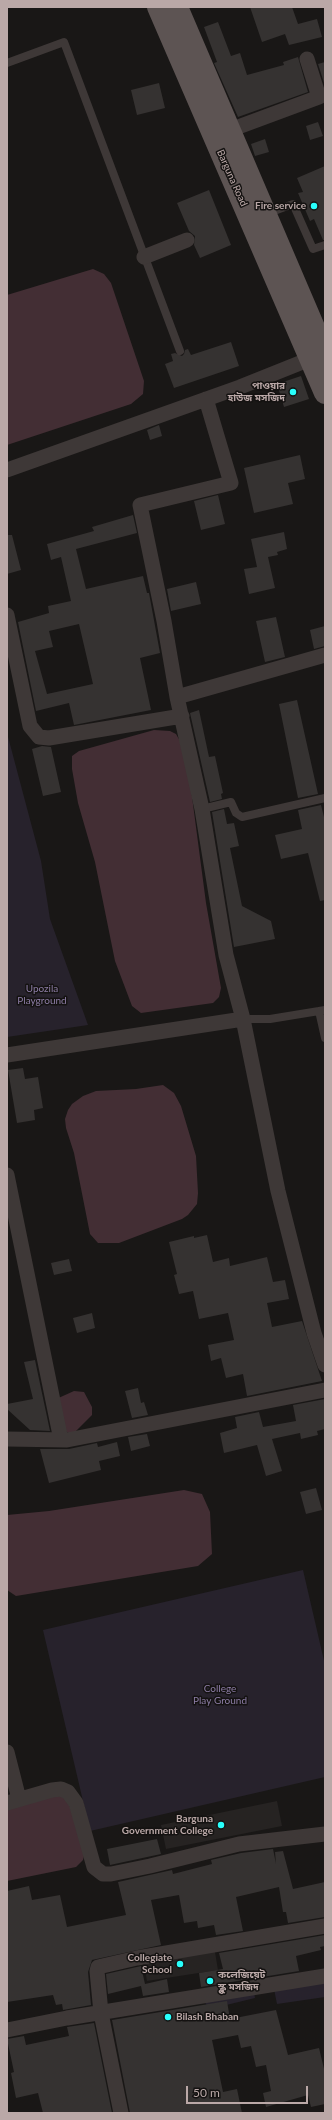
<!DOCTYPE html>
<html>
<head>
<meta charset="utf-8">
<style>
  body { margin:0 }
  #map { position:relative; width:332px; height:2120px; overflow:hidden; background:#191716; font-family:Lato,sans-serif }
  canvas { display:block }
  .frame { position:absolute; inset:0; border:8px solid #baa8a7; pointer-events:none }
  .scale { position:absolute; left:186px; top:2086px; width:122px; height:18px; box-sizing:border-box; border:2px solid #baa8a7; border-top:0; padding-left:5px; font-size:12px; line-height:14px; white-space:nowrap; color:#baa8a7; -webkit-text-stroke:3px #141211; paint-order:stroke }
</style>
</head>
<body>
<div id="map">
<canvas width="332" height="2120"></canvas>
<div class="frame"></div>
<div class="scale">50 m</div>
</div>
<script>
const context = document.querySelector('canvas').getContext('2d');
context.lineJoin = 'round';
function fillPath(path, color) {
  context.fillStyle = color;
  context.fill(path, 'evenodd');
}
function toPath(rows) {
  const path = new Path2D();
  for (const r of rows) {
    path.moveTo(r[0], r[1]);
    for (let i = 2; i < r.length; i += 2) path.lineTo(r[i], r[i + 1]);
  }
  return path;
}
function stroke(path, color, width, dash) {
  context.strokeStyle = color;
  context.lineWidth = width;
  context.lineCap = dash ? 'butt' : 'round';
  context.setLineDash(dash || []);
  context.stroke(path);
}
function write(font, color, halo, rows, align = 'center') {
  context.font = font + ' Lato,"Noto Sans Bengali",sans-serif';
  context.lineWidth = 3;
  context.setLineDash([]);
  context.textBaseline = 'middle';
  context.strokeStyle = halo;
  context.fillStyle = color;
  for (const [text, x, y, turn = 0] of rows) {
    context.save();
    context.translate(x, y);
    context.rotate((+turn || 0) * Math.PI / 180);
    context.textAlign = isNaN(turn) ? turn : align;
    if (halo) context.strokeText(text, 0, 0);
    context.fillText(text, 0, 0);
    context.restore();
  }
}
const built = toPath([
  [277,1801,282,1826,166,1849,161,1825],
  [214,1946,218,1970,147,1981,143,1958]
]);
const green = toPath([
  [7,733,41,861,50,919,88,1025,7,1037],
  [303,1570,325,1665,325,1777,90,1831,43,1630],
  [325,1981,325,1997,277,2004,274,1989],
  [254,1991,255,1998,218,2007,207,2006,204,2000]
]);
const water = toPath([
  [93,269,104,274,111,283,144,381,143,394,131,404,7,445,7,295],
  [154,730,170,731,176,734,180,741,191,789,206,903,221,988,219,997,213,1003,141,1013,132,1006,115,961,95,862,78,803,72,769,72,756,79,751],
  [163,1085,174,1093,181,1106,196,1156,198,1193,197,1204,188,1215,182,1219,119,1243,98,1243,90,1234,74,1153,66,1128,65,1119,68,1110,72,1104,83,1096,96,1091,136,1089],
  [74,1391,84,1392,92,1407,92,1415,75,1432,68,1433,61,1427,54,1400],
  [184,1490,202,1494,210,1512,212,1554,198,1566,16,1596,7,1590,7,1515,49,1511],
  [56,1794,67,1798,85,1852,83,1860,76,1867,7,1881,7,1807]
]);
const building = toPath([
  [250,7,292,7,298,24,317,19,322,37,289,45,285,34,262,42],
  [218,22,231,56,240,53,247,75,284,65,283,62,298,57,308,92,238,117,214,63,217,62,204,27],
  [325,62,325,86,318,64],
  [159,83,165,108,137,115,131,90],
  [318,122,323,136,310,140,306,126],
  [265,139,269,152,255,156,251,144],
  [325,166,325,240,323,240,314,219,310,221,298,193,303,192,297,178],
  [209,190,231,245,200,258,194,245,195,236,189,231,177,203],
  [231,342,239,366,174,388,165,364,173,361,171,354,175,353,182,356,184,354,185,350,188,349,191,355],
  [301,376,309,399,284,407,277,384],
  [159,425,162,436,150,440,147,430],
  [300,455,305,479,288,483,293,504,254,513,244,468],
  [218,495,225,524,201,530,194,501],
  [133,515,137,533,76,549,86,589,143,576,147,593,149,593,160,653,140,658,151,710,74,725,69,703,36,711,18,622,49,613,48,606,71,601,61,557,51,560,47,544,94,531,92,527],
  [79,624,93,684,47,694,35,651,53,647,49,631],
  [284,532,287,549,277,552,278,555,268,557,275,588,249,594,244,569,257,567,251,539],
  [7,535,12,535,21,570,7,574],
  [196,582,201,604,171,611,167,589],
  [276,617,285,657,265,662,256,621],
  [325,626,325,646,314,649,310,630],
  [297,700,318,794,298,798,279,704],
  [199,710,209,757,215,756,223,793,221,794,222,799,210,802,190,713],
  [42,746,51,747,61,792,43,796,32,749],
  [321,805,325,821,325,900,320,901,308,853,281,859,275,835,302,829,298,810],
  [224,809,227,824,234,823,239,846,230,848,242,906,271,921,275,939,234,947,212,812],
  [23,1068,25,1079,38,1077,43,1108,34,1110,35,1120,17,1123,8,1070],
  [207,1235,213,1262,229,1258,230,1266,267,1257,273,1282,285,1280,289,1299,267,1303,272,1327,302,1321,322,1381,247,1396,243,1374,226,1378,221,1358,211,1361,208,1345,234,1340,228,1313,199,1319,193,1291,179,1294,174,1275,177,1274,169,1242,194,1236,194,1238],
  [69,1259,72,1271,54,1275,51,1263],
  [92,1313,95,1328,77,1333,73,1318],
  [35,1360,50,1431,30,1430,7,1409,7,1404,33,1399,24,1362],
  [138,1388,141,1403,144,1402,148,1415,132,1418,125,1391],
  [325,1399,325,1429,317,1431,318,1435,301,1439,300,1433,272,1439,282,1471,266,1476,257,1445,224,1453,220,1433,237,1428,235,1417,259,1412,263,1427,296,1421,293,1405],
  [147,1434,150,1446,131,1451,128,1437],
  [117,1442,120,1456,99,1461,101,1470,49,1483,40,1449,69,1449,97,1443,98,1447],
  [316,1488,322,1510,306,1514,300,1492],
  [157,1839,161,1854,110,1865,107,1849],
  [273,1849,276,1864,275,1852,283,1851,293,1889,325,1882,325,1917,288,1923,286,1912,283,1912,279,1887,236,1897,243,1931,216,1935,214,1925,198,1928,197,1921,184,1923,179,1895,151,1900,161,1945,92,1960,88,1972,91,2005,63,2010,62,2004,56,2005,53,1995,7,2002,7,1891,29,1886,32,1900,60,1895,67,1927,126,1915,118,1882,172,1870,173,1874,212,1864,211,1860,241,1853],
  [325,1935,325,1946,320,1947,321,1950,296,1956,299,1971,201,1987,199,1973,223,1969,219,1953],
  [141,1966,145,1984,167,1979,169,1992,143,1996,141,1986,108,1994,106,1974],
  [227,2001,230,2019,276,2010,288,2055,319,2048,325,2073,325,2104,311,2107,308,2095,266,2107,263,2093,271,2091,266,2065,256,2067,251,2046,241,2048,238,2035,212,2040,223,2092,237,2089,242,2113,130,2113,112,2020],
  [94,2023,112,2113,43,2113,38,2093,16,2098,11,2073,14,2072,7,2039,24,2036,26,2045,69,2036,67,2027]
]);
const service = toPath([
  [7,63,64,42,180,351],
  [266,214,293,204,313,249,325,245],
  [202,809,231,802,236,813,242,817,325,798],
  [325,1010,319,1011,325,1038],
  [243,1019,270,1019,319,1011]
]);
const minor = toPath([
  [230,130,319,97,307,59],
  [144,257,187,240],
  [7,470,240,387,310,359],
  [7,615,30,726,39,737,49,738,182,716],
  [325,655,177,697,202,809,226,955,243,1019,278,1191,314,1333,325,1365],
  [177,697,164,621,140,505,231,483,206,399],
  [7,1055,243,1019],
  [7,1175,61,1440],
  [7,1439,67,1440,325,1390],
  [7,1752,19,1799],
  [7,1803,52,1790,61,1789,68,1792,76,1803,94,1867,103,1874,111,1874,150,1866,239,1844,325,1834],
  [7,2030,67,2018,325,1976],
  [121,2113,101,2013,97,1971,98,1967,137,1958,325,1926]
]);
const primary = toPath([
  [158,7,325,393],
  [177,7,325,353]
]);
const markers = [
  [314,206,4,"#28fffc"],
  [293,392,4,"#28fffc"],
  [221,1825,4,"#28fffc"],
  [180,1964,4,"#28fffc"],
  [210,1981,4,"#28fffc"],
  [168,2017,4,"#28fffc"]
];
const streetNames = [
  ["Barguna Road",232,178,66]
];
const poiNames = [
  ["Fire service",306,206],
  ["পাওয়ার",285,386],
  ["হাউজ মসজিদ",285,398],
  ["Barguna",213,1819],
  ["Government College",213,1831],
  ["Collegiate",172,1958],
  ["School",172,1970],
  ["কলেজিয়েট",218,1975,"left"],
  ["স্কুল মসজিদ",218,1987,"left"],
  ["Bilash Bhaban",176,2017,"left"]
];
const parkNames = [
  ["Upozila",42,989],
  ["Playground",42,1001],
  ["College",220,1689],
  ["Play Ground",220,1701]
];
fillPath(built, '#262322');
fillPath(green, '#27222c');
fillPath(water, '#432e34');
fillPath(building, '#353231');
stroke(service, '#3e3837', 8);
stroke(minor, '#3e3837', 15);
stroke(primary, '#5d5453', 22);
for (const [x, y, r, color] of markers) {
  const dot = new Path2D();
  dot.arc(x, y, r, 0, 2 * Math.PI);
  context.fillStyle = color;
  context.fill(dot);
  stroke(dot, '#141211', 1.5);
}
write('10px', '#baa8a7', '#141211', streetNames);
write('bold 10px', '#baa8a7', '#141211', poiNames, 'right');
write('10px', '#8d7da6', '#141211', parkNames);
</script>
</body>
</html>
